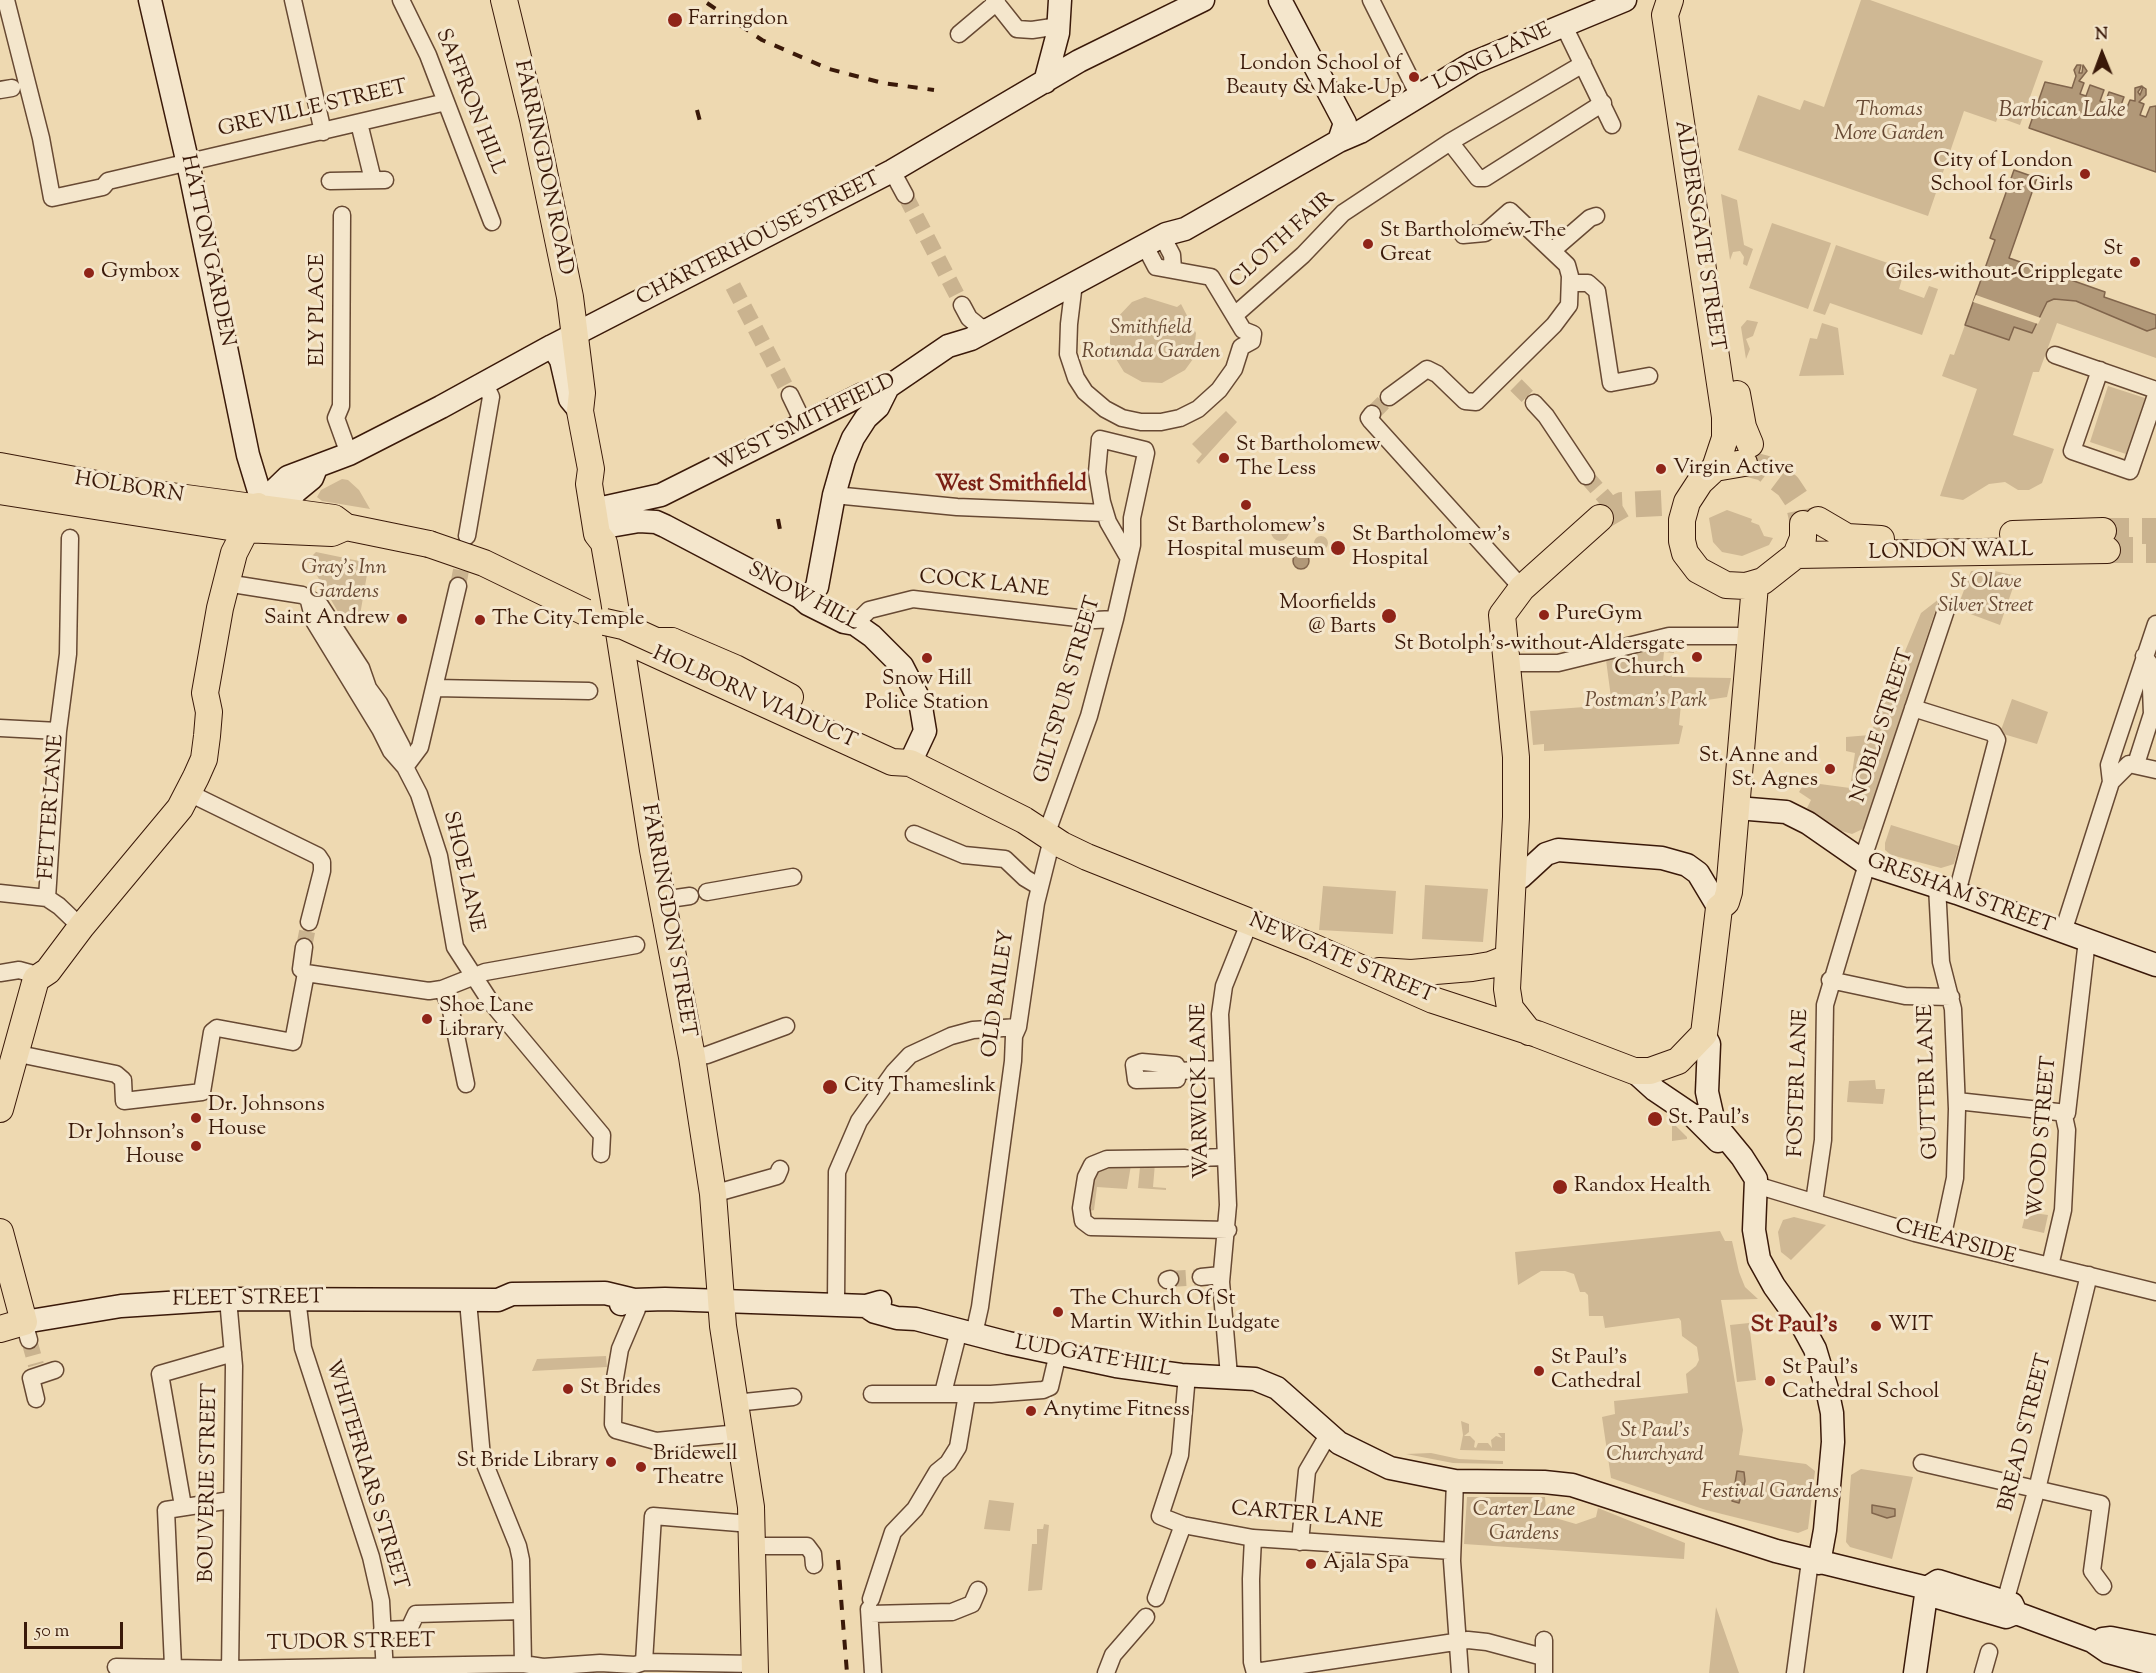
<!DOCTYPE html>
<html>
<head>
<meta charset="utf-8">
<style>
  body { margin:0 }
  #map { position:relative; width:2156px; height:1673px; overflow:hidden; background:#eed9b1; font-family:"Sorts Mill Goudy",serif }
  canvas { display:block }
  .north { position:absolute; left:2072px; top:24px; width:60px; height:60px; -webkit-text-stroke:4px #f4e6cc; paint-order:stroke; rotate:359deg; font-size:16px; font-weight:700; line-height:24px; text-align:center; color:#3a1909 }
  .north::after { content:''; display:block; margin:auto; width:21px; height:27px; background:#3a1909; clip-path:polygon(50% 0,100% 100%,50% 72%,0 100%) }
  .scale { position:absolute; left:24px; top:1622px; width:99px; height:27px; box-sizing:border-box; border:3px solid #3a1909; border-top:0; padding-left:8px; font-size:18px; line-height:21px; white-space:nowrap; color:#3a1909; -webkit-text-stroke:4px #f4e6cc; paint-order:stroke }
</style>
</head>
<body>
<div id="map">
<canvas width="2156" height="1673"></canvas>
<div class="north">N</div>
<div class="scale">50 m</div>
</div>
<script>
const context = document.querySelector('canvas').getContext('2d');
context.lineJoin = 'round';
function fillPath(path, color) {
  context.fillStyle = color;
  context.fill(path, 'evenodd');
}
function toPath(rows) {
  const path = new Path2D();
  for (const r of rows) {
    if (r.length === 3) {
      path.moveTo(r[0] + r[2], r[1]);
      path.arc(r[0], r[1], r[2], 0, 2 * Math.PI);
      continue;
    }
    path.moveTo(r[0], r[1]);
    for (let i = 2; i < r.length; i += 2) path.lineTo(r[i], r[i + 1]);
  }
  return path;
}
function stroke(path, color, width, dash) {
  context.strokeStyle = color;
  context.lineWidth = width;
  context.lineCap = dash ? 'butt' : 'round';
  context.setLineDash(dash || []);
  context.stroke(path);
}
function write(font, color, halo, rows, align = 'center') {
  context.font = font + ' "Sorts Mill Goudy",serif';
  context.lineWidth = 6;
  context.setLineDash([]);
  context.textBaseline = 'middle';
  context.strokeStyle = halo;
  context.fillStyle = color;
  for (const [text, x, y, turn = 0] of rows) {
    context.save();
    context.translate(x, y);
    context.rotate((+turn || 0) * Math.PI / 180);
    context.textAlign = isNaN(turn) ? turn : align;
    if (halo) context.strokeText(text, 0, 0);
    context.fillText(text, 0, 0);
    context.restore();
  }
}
const green = toPath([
  [1861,0,1870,0,2043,61,2020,125,1998,117,1996,122,1964,111,1928,216,1738,150,1758,95,1800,110,1804,100,1824,107],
  [1721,194,1737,200,1744,245,1753,249,1747,266,1743,264,1744,257,1740,251,1733,252,1730,260],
  [1772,223,1831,243,1808,309,1749,288],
  [1836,245,1905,269,1899,289,1924,298,1929,286,1938,289,1922,335,1830,303,1825,315,1813,311],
  [1145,297,1177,307,1181,304,1196,333,1193,359,1185,370,1162,383,1142,382,1124,372,1110,349,1110,335,1115,320,1132,302],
  [2054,299,2076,301,2147,330,2156,328,2156,358,2057,323,2039,372,2033,372,2013,435,2054,449,2042,483,2029,490,2018,490,2005,482,1989,484,1963,500,1940,496,1977,389,1942,376,1950,354,1954,355,1965,325,2009,340,2014,327,2032,333,2047,302],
  [1747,320,1758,322,1753,336,1746,339,1750,349,1746,359,1741,327],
  [1822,323,1838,328,1844,375,1799,376,1810,338,1817,339],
  [2108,386,2145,398,2126,454,2090,442],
  [1226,411,1237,422,1199,464,1196,461,1202,454,1192,444],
  [342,479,348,480,359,490,370,509,322,501,317,497,321,490],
  [1727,510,1752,519,1751,522,1759,525,1764,536,1773,538,1769,545,1742,556,1722,552,1713,542,1709,518],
  [1280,532,9],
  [1321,543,7],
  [316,552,369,563,360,615,345,624,308,560],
  [1990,570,2017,576,2000,625,1957,609,1971,571],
  [1939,599,1865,828,1852,834,1838,830,1807,808,1811,800,1799,792,1805,782,1850,788,1855,753,1846,751,1846,737,1870,735,1921,613],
  [1674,646,1674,653,1664,652,1663,662,1673,663,1672,677,1731,678,1727,697,1681,704,1679,725,1683,726,1679,744,1544,751,1544,744,1533,745,1530,711,1612,705,1606,660],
  [2012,699,2048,712,2037,744,2000,733],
  [1891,825,1959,846,1954,864,1941,868,1891,855,1885,850,1885,843],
  [1425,885,1488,889,1483,942,1422,939],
  [1323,886,1396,891,1393,934,1319,930],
  [1875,1080,1876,1089,1885,1089,1883,1104,1847,1102,1849,1081],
  [1672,1122,1687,1137,1687,1139,1672,1141],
  [1155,1163,1153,1187,1166,1188,1166,1190,1138,1188,1140,1167],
  [1131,1165,1127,1189,1097,1187,1094,1210,1084,1213,1094,1168],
  [2026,1212,2048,1215,2044,1233,2022,1228],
  [1794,1217,1826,1225,1791,1260,1781,1252,1778,1232,1783,1220],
  [1720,1231,1725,1241,1732,1241,1739,1272,1745,1287,1758,1299,1721,1300,1743,1430,1739,1455,1806,1464,1815,1471,1808,1529,1798,1533,1706,1510,1611,1478,1602,1417,1615,1414,1614,1401,1688,1393,1686,1374,1696,1366,1699,1360,1697,1347,1682,1336,1681,1321,1679,1318,1605,1328,1603,1316,1589,1316,1588,1295,1585,1292,1580,1292,1574,1274,1565,1271,1541,1271,1518,1285,1515,1252],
  [1749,1323,1756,1380,1737,1382,1730,1325],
  [606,1356,607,1367,532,1371,537,1359],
  [1461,1421,1469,1424,1469,1432,1464,1436,1470,1436,1475,1441,1474,1447,1476,1448,1478,1443,1488,1443,1492,1448,1491,1440,1496,1436,1502,1438,1498,1433,1505,1433,1505,1451,1460,1450,1463,1435],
  [1431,1453,1459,1459,1503,1461,1503,1464,1453,1463,1406,1454],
  [1861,1469,1913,1477,1892,1559,1850,1547,1846,1542,1851,1475],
  [1467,1497,1545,1497,1546,1511,1552,1517,1576,1524,1596,1517,1598,1508,1685,1543,1684,1559,1464,1544],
  [989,1500,1014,1503,1010,1531,984,1529],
  [1044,1524,1049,1525,1042,1590,1028,1591,1032,1544,1037,1544,1037,1529,1043,1529],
  [1716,1607,1739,1673,1709,1673]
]);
const water = toPath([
  [2077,65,2081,65,2079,73,2082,73,2083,65,2087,71,2079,81,2084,83,2080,94,2086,96,2090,85,2104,90,2100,101,2105,103,2109,92,2124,97,2120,108,2126,110,2130,100,2135,101,2135,88,2142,86,2138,92,2140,95,2143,87,2146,89,2146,95,2139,102,2144,104,2140,115,2146,117,2150,107,2156,106,2156,172,2029,128,2045,82,2072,88,2076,76,2074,70,2077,65],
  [2014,170,2037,178,2009,258,2105,292,2104,297,2156,315,2156,328,2147,331,2076,301,2054,299,2047,302,2032,333,2014,327,2009,340,1965,325,1995,240,1990,238,2014,170],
  [1301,561,8],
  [1737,1471,1744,1472,1745,1481,1739,1503,1732,1501,1737,1471],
  [1872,1505,1895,1509,1895,1516,1887,1518,1872,1513,1872,1505]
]);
const pier = toPath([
  [1976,295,2038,317,2041,318,2038,324,1973,302]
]);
const streetTunnel = toPath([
  [905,195,962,305],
  [733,286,790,395],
  [1516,385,1534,403],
  [1372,414,1389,397],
  [1586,476,1606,499,1612,510],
  [458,586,465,549],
  [304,947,309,922],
  [1170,1279,1201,1277],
  [29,1340,36,1365]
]);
const primaryTunnel = toPath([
  [1744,463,1764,468,1788,486,1798,501,1803,524],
  [1600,518,1622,505,1664,503],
  [2103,531,2156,531],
  [2107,550,2156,550]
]);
const street = toPath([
  [6,0,41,138,52,198,103,187,108,181,446,102],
  [293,0,323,132],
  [401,0,428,55,492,222],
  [994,0,1017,29,1032,30,1059,26],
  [1371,0,1419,96],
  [1563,24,1612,125],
  [959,34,997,2],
  [0,90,12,88],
  [359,123,373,180],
  [1450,142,1478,178,1485,178,1603,103],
  [892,171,905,195],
  [330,181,385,180],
  [342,215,341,406,336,418,349,454],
  [1162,236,1172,255,1173,269],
  [1553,250,1590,218,1596,216],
  [1074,283,1069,324,1068,354,1076,378,1085,392,1105,409,1122,418,1141,422,1161,422,1180,418,1198,409,1219,390,1234,369,1241,347,1252,341,1253,334,1243,330,1211,277,1156,267,1145,246],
  [1570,283,1588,283,1597,291,1611,383,1649,376],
  [962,305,969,318,980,327,990,328],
  [1236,314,1303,255,1343,213,1450,142,1583,64],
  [2055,355,2156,390],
  [2100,370,2072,451,2130,471,2156,395],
  [790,395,804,424],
  [1389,397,1427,369,1437,374,1465,401,1476,402,1554,325,1569,305,1570,276,1567,265,1510,211,1485,233,1463,235],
  [1534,403,1546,416,1586,476],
  [1372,414,1369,418,1371,421,1522,588],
  [834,495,957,507,1105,513],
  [467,536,491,397,484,382],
  [226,583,302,595,320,605,361,668,368,688,379,703,402,747,405,766],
  [309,601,314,621,380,729,391,751,405,767,419,794,439,856,455,947,490,1001,602,1135,601,1154],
  [855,624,869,610,913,599,1095,620,1115,619],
  [1506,663,1558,663,1669,636,1750,636],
  [435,688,589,691],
  [1913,708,1993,733,1997,740,1957,893],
  [0,728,58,731],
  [2136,764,2152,714,2150,664,2144,656],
  [405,767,420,747,458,586],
  [2111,782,2109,765,2156,624],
  [189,793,318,856,322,862,322,871,309,922],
  [914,834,964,855,1005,859,1025,878,1040,887],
  [1046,835,1089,716,1115,619,1132,545,1132,518,1146,453,1145,450,1100,439,1097,472,1102,502,1108,522,1127,555],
  [1862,861,1948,604],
  [1937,886,1941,962,1953,1009,1957,1109,1955,1178,1942,1239],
  [707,892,793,877],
  [0,893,47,898,59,906,81,927],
  [47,898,58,731,68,654,70,538],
  [662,900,690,896],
  [2063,932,2111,782,2129,764,2156,770],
  [304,947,301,969,306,973],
  [0,973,19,970,30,973,36,979],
  [306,973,429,991,442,989,485,972,636,945],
  [1830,980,1905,996,1951,997],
  [442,989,450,1006,466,1084],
  [14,1053,116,1074,123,1080,124,1101,202,1092,212,1032,217,1028,293,1042,306,973],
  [692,1057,707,1055,786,1026],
  [1142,1062,1176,1065,1177,1079,1136,1080,1134,1065,1142,1062],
  [1179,1071,1220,1069],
  [1957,1101,2067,1113],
  [1185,1158,1107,1159,1092,1165,1086,1177,1081,1208,1083,1221,1091,1227,1228,1230],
  [1196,1158,1225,1157],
  [1756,1185,1915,1233,2156,1292],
  [713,1194,777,1176,780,1169],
  [1814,1202,1823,1140,1825,1005,1867,864],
  [2050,1266,2063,1210,2067,1130,2064,1116,2067,1113,2087,940],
  [1201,1277,1221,1275],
  [1167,1280,1170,1279],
  [297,1298,303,1348,371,1557,381,1601,385,1673],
  [228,1299,234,1366,230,1673],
  [637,1299,637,1309,620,1349,614,1384,613,1424,616,1430,656,1441,739,1433],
  [468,1301,482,1457,518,1546,521,1560,523,1664],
  [836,1303,837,1172,859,1121,894,1072,910,1055,951,1036,973,1030,1018,1027],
  [24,1322,29,1340],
  [974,1334,980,1307,1013,1061,1014,1036,1018,1027,1036,903,1052,839],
  [1187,1375,1180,1455,1160,1516,1183,1525,1253,1538,1452,1551],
  [1229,1376,1221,1282,1228,1205,1220,1014,1224,986,1250,921],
  [943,1393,959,1330],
  [872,1394,991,1394,1043,1390,1050,1387,1058,1353],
  [36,1399,31,1378,55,1370],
  [735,1403,793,1397],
  [1922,1463,2101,1504,2092,1571,2103,1586],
  [1455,1481,1452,1561,1460,1673],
  [183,1506,160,1374,233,1353],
  [1253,1538,1251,1579,1252,1662,1255,1673],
  [1300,1542,1307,1471,1328,1435],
  [752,1546,807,1546,813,1554,814,1565],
  [1156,1598,1183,1525],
  [871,1599,893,1532,915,1509,937,1472,948,1463,958,1447,967,1394],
  [2005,1602,2039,1481,2089,1275],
  [869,1609,873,1673],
  [870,1614,952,1612,972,1604,978,1590],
  [382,1630,409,1629,416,1614,522,1611],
  [644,1662,653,1516,751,1524],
  [173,1666,166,1510,231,1500],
  [116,1667,230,1669,523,1664,543,1667,600,1663,635,1665,644,1662,754,1664],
  [1255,1672,1468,1640,1487,1642,1543,1657],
  [1544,1672,1544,1640],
  [1106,1673,1113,1655,1146,1617],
  [1795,1673,1810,1561],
  [1983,1673,1989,1652]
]);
const secondary = toPath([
  [150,0,191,177,248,455,262,501],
  [1280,0,1345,123,1339,141],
  [1045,82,1058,33,1060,0],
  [552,346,561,360,570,399,580,411],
  [258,506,288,477,349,454,441,407,552,346,892,171,1079,61,1203,0],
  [285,509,295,492,312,478,316,468],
  [593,510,661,495,863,394,888,387,948,346,971,339,1166,234,1185,229,1339,141,1360,132,1473,63,1625,0],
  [595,517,610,526,639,521,656,522,665,526,800,597,808,604,844,622,855,624,872,636,902,666,920,701,925,731,910,763],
  [800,597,812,593,817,587,834,495,844,460,853,438,866,418,878,407,888,387],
  [1737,808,1786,812,1808,823,1867,864,1957,893,2156,965],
  [1512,881,1521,877,1546,854,1558,850,1662,858,1687,865,1698,873,1719,908],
  [1704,1034,1709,1044,1707,1092,1714,1123,1742,1157,1756,1179,1754,1230,1759,1259,1774,1286,1802,1325,1815,1349,1827,1389,1832,1413,1833,1442,1825,1530,1819,1563],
  [1634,1071,1655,1090,1692,1115,1718,1141],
  [621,1304,634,1300,665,1299,866,1306,880,1302],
  [866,1306,875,1312,897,1318,916,1319,1008,1343,1116,1366,1181,1375,1255,1379,1277,1388,1339,1443,1390,1468,1455,1481,1544,1482,1572,1485,1776,1551,1927,1588,1937,1597,2006,1617,2016,1613],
  [24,1322,121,1306,228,1299,498,1300,512,1294,605,1293,634,1300],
  [1927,1588,1938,1581,2012,1604,2016,1613,2092,1641,2108,1652,2156,1665],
  [2103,1639,2111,1638,2156,1647],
  [1915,1673,1927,1588]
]);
const primary = toPath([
  [504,0,533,119,570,297,582,393,580,411,591,469,589,484,597,534,604,543,614,600,653,850,692,1057,713,1194,723,1326,751,1507,755,1673],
  [1670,0,1665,15,1725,417,1725,438,1715,468],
  [1737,394,1743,427,1750,444],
  [1744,463,1715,468,1700,482,1687,502,1682,520,1682,541,1685,553,1698,570,1726,585,1746,586,1763,581,1796,555,1803,538,1803,524],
  [0,466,134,491,334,518,346,527,429,544],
  [0,491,242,529,332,533,346,527],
  [1818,520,1847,537,1881,539],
  [2013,534,2103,531],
  [1796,555,2107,550],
  [672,641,735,668,790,697],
  [642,648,892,762,910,763,1024,820,1062,845,1087,857,1313,947,1433,1000,1537,1034,1634,1071,1650,1071,1678,1061,1704,1034,1719,908,1726,902,1729,892,1755,585],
  [1379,971,1411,973,1472,968,1490,965,1508,958],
  [1529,1032,1510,1008,1507,989,1516,817,1516,757,1502,615,1522,588,1600,518],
  [0,1109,36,979,48,971,81,927,180,808,196,777,204,759,207,736,209,712,205,693,220,608,234,553,258,506],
  [0,1232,24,1322,0,1329]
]);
const rail = toPath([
  [707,3,762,40,829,69,883,83,934,90],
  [697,110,701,125],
  [778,519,781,535],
  [838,1560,847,1673]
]);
const primaryBridge = toPath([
  [429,544,484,563,585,612],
  [605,622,623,626,656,641,672,641]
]);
const markers = [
  [675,20,8,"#8f2418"],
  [1414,77,6,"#8f2418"],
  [2085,174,6,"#8f2418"],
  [1368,244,6,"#8f2418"],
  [2135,262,6,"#8f2418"],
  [89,273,6,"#8f2418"],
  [1224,458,6,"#8f2418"],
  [1661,469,6,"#8f2418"],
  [1246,505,6,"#8f2418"],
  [1338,548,8,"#8f2418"],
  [1544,615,6,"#8f2418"],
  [1389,616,8,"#8f2418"],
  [402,619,6,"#8f2418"],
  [480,620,6,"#8f2418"],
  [1697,657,6,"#8f2418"],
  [927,658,6,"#8f2418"],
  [1830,769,6,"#8f2418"],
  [427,1019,6,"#8f2418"],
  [830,1087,8,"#8f2418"],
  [196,1118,6,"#8f2418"],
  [1655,1119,8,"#8f2418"],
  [196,1146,6,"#8f2418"],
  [1560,1187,8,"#8f2418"],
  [1058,1312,6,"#8f2418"],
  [1876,1326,6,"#8f2418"],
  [1539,1371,6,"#8f2418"],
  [1770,1381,6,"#8f2418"],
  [568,1389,6,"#8f2418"],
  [1031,1411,6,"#8f2418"],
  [611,1462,6,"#8f2418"],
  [641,1467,6,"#8f2418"],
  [1311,1564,6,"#8f2418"]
];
const poiNames = [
  ["Farringdon",688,20],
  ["London School of",1402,65,"right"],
  ["Beauty & Make-Up",1402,89,"right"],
  ["City of London",2073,162,"right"],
  ["School for Girls",2073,186,"right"],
  ["St Bartholomew-The",1380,232],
  ["Great",1380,256],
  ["St",2123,250,"right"],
  ["Giles-without-Cripplegate",2123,274,"right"],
  ["Gymbox",101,273],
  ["St Bartholomew",1236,446],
  ["The Less",1236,470],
  ["Virgin Active",1673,469],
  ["St Bartholomew's",1246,527,"center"],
  ["Hospital museum",1246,551,"center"],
  ["St Bartholomew's",1352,536],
  ["Hospital",1352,560],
  ["Moorfields",1376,604,"right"],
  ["@ Barts",1376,628,"right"],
  ["PureGym",1556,615],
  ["Saint Andrew",390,619,"right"],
  ["The City Temple",492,620],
  ["St Botolph's-without-Aldersgate",1685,645,"right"],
  ["Church",1685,669,"right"],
  ["Snow Hill",927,680,"center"],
  ["Police Station",927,704,"center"],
  ["St. Anne and",1818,757,"right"],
  ["St. Agnes",1818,781,"right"],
  ["Shoe Lane",439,1007],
  ["Library",439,1031],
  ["City Thameslink",844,1087],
  ["Dr. Johnsons",208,1106],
  ["House",208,1130],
  ["St. Paul's",1668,1119],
  ["Dr Johnson's",184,1134,"right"],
  ["House",184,1158,"right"],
  ["Randox Health",1574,1187],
  ["The Church Of St",1070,1300],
  ["Martin Within Ludgate",1070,1324],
  ["WIT",1888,1326],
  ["St Paul's",1551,1359],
  ["Cathedral",1551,1383],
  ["St Paul's",1782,1369],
  ["Cathedral School",1782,1393],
  ["St Brides",580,1389],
  ["Anytime Fitness",1043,1411],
  ["Bridewell",653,1455],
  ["Theatre",653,1479],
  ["St Bride Library",599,1462,"right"],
  ["Ajala Spa",1323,1564]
];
const streetNames = [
  ["LONG LANE",1493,58,-26],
  ["SAFFRON HILL",469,102,68],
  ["GREVILLE STREET",313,110,-13],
  ["FARRINGDON ROAD",542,168,78],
  ["ALDERSGATE STREET",1698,236,81],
  ["CHARTERHOUSE STREET",759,240,-27],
  ["CLOTH FAIR",1283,241,-42],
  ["HATTON GARDEN",206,251,78],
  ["ELY PLACE",319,310,-90],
  ["WEST SMITHFIELD",806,424,-26],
  ["HOLBORN",129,489,9],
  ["LONDON WALL",1951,553,-1],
  ["COCK LANE",984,585,6],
  ["SNOW HILL",803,598,28],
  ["GILTSPUR STREET",1069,690,-74],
  ["HOLBORN VIADUCT",754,699,24],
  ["NOBLE STREET",1884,726,-72],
  ["FETTER LANE",53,807,-86],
  ["SHOE LANE",462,872,77],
  ["GRESHAM STREET",1960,895,20],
  ["FARRINGDON STREET",667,921,80],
  ["NEWGATE STREET",1341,960,23],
  ["OLD BAILEY",1000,994,-82],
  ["GUTTER LANE",1930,1082,-92],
  ["FOSTER LANE",1800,1083,-88],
  ["WARWICK LANE",1202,1091,-91],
  ["WOOD STREET",2044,1137,-85],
  ["CHEAPSIDE",1955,1243,15],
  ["FLEET STREET",248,1300,-1],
  ["LUDGATE HILL",1093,1358,10],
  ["BREAD STREET",2027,1433,-76],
  ["WHITEFRIARS STREET",365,1475,73],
  ["BOUVERIE STREET",210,1483,-89],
  ["CARTER LANE",1307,1517,5],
  ["TUDOR STREET",351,1644,-1]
];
const parkNames = [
  ["Thomas",1889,111],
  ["More Garden",1889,135],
  ["Smithfield",1151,329],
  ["Rotunda Garden",1151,353],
  ["Gray's Inn",344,569],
  ["Gardens",344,593],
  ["St Olave",1986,583],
  ["Silver Street",1986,607],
  ["Postman's Park",1646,702],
  ["St Paul's",1655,1432],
  ["Churchyard",1655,1456],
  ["Festival Gardens",1770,1493],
  ["Carter Lane",1524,1511],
  ["Gardens",1524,1535]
];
const waterNames = [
  ["Barbican Lake",2062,112]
];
const neighbourhoodNames = [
  ["West Smithfield",1011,486]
];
const quarterNames = [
  ["St Paul's",1794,1327]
];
fillPath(green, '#cfb894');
fillPath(water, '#b19878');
stroke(water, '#81654c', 1.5);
fillPath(pier, '#eed9b1');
stroke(streetTunnel, '#cab38f', 16, [16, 8]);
stroke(primaryTunnel, '#cab38f', 26, [26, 13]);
stroke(street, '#674933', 19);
stroke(secondary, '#3a1909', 25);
stroke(primary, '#3a1909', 28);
stroke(street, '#f4e6cc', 16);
stroke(secondary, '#f4e6cc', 22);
stroke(primary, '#eed9b1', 26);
stroke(rail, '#3a1909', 4, [10, 10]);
stroke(primaryBridge, '#3a1909', 28, []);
stroke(primaryBridge, '#eed9b1', 26);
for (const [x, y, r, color] of markers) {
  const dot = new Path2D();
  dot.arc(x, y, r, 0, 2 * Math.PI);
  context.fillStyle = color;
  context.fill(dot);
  stroke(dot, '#f4e6cc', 2);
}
write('21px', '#3a1909', '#f4e6cc', poiNames, 'left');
write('21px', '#3a1909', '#f4e6cc', streetNames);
write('italic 21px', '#674933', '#f4e6cc', parkNames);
write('italic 22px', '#644530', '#f4e6cc', waterNames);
write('bold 22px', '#7a1f14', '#f4e6cc', neighbourhoodNames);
write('bold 24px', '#7a1f14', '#f4e6cc', quarterNames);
</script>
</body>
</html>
